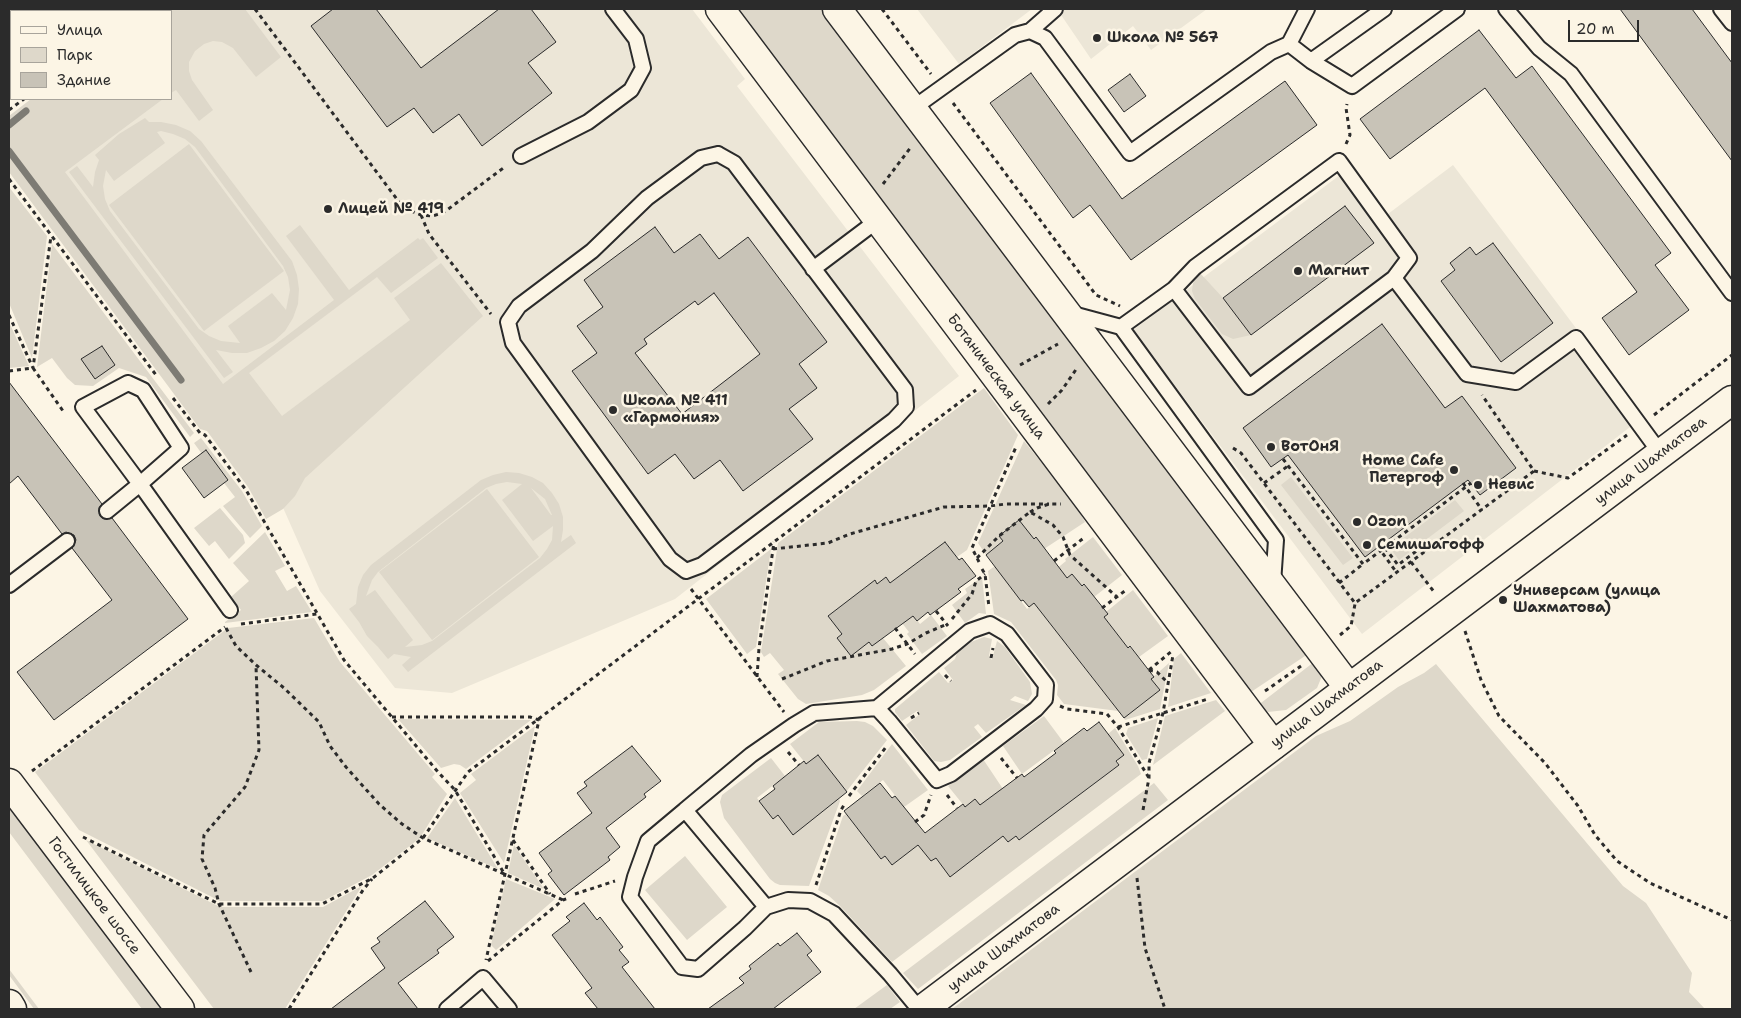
<!DOCTYPE html>
<html>
<head>
<meta charset="utf-8">
<style>
  body { margin:0 }
  #map { position:relative; width:1741px; height:1018px; overflow:hidden; background:#fcf5e5; font-family:"Shantell Sans",sans-serif }
  canvas { display:block }
  .frame { position:absolute; inset:0; border:10px solid #2b2b2b; pointer-events:none }
  .legend { position:absolute; left:10px; top:10px; width:162px; height:90px; box-sizing:border-box; background:#fcf5e5; border:1px solid #a8a49b; margin:0; padding:6px 9px; list-style:none; font-size:15px; color:#2b2b2b }
  .legend li { display:flex; align-items:center; gap:10px; height:25px }
  .legend b { width:25px; border:1px solid #a8a49b }
  .scale { position:absolute; left:1568px; top:20px; width:71px; height:22px; box-sizing:border-box; border:2px solid #2b2b2b; border-top:0; padding-left:6px; font-size:15px; line-height:18px; white-space:nowrap; color:#2b2b2b; -webkit-text-stroke:4px #fcf5e5; paint-order:stroke }
</style>
</head>
<body>
<div id="map">
<canvas width="1741" height="1018"></canvas>
<div class="frame"></div>
<ul class="legend">
<li><b style="height:6px;background:#fcf5e5"></b>Улица</li>
<li><b style="height:14px;background:#ded8ca"></b>Парк</li>
<li><b style="height:14px;background:#c8c3b7"></b>Здание</li>
</ul>
<div class="scale">20 m</div>
</div>
<script>
const context = document.querySelector('canvas').getContext('2d');
context.lineJoin = 'round';
function fillPath(path, color) {
  context.fillStyle = color;
  context.fill(path, 'evenodd');
}
function toPath(rows) {
  const path = new Path2D();
  for (const r of rows) {
    path.moveTo(r[0], r[1]);
    for (let i = 2; i < r.length; i += 2) path.lineTo(r[i], r[i + 1]);
  }
  return path;
}
function stroke(path, color, width, dash) {
  context.strokeStyle = color;
  context.lineWidth = width;
  context.lineCap = dash ? 'butt' : 'round';
  context.setLineDash(dash || []);
  context.stroke(path);
}
function write(font, color, halo, rows, align = 'center') {
  context.font = font + ' "Shantell Sans",sans-serif';
  context.lineWidth = 5;
  context.setLineDash([]);
  context.textBaseline = 'middle';
  context.strokeStyle = halo;
  context.fillStyle = color;
  for (const [text, x, y, turn = 0] of rows) {
    context.save();
    context.translate(x, y);
    context.rotate((+turn || 0) * Math.PI / 180);
    context.textAlign = isNaN(turn) ? turn : align;
    if (halo) context.strokeText(text, 0, 0);
    context.fillText(text, 0, 0);
    context.restore();
  }
}
const built = toPath([
  [181,9,692,9,745,79,737,86,959,376,675,599,452,693,395,688,320,591,257,449,24,131,66,99,171,99,171,17],
  [917,9,1032,9,959,64],
  [1057,9,1207,9,1151,50,1133,26,1091,59],
  [1453,165,1643,417,1362,634,1133,330,1344,172,1380,220]
]);
const green = toPath([
  [155,9,245,9,281,57,256,77,233,48,222,42,213,41,204,44,195,51,189,62,189,71,192,80,213,110,199,121,176,90,171,93,171,11,151,11],
  [734,9,822,9,1308,654,1248,694],
  [31,99,163,99,65,172,223,384,334,300,286,236,300,225,349,290,418,238,420,240,423,238,438,258,391,293,377,277,249,373,282,416,410,320,394,298,441,263,483,316,305,478,295,496,283,509,266,519,248,487,207,431,200,429,9,172,9,116],
  [145,118,149,122,161,122,176,125,190,131,201,141,292,261,297,275,299,289,298,304,293,318,285,331,274,341,261,348,247,353,232,353,216,350,233,372,224,378,69,172,77,166,93,187,95,172,99,160,95,155,119,134],
  [161,131,173,134,185,139,195,147,283,266,288,277,290,290,286,310,272,293,228,326,240,343,221,341,209,336,199,329,110,211,105,199,103,186,106,170,114,181,165,143,157,132],
  [189,144,284,271,204,331,109,205],
  [9,187,47,236,32,358,9,303],
  [52,244,194,433,190,437,146,377,119,368,93,386,75,385,67,378,52,358,37,367],
  [1200,273,1223,298,1251,335,1233,339,1222,334,1195,299,1192,291,1193,283],
  [9,322,29,366,9,368],
  [984,388,1018,435,967,550,957,557,945,542,890,583,886,577,877,584,875,581,828,616,842,634,837,638,851,656,869,642,872,646,883,638,906,666,874,690,862,695,806,704,798,699,778,674,784,670,770,653,764,657,761,652,778,543],
  [201,438,242,491,262,526,250,538,223,506,235,497,224,483,228,480,202,454,194,443],
  [1024,441,1075,504,1085,522,1044,549,1036,537,1034,539,1019,520,999,535,1003,541,986,555,978,543],
  [506,472,519,473,532,477,543,483,552,493,559,504,563,517,563,530,561,542,571,535,576,543,408,672,402,665,411,657,394,654,388,659,378,647,367,636,359,622,349,609,356,604,358,587,363,575,371,565,481,480,493,475],
  [507,482,522,484,502,500,533,541,553,526,552,540,547,549,540,558,432,641,422,645,405,647,413,640,375,590,366,596,372,580,378,572,486,488,496,484],
  [531,488,545,499,552,515,551,515],
  [1291,477,1353,558,1343,565,1281,485],
  [487,489,539,557,432,640,379,572],
  [1455,500,1464,511,1399,560,1390,548],
  [220,508,243,535,245,543,229,559,215,541,209,546,194,528],
  [265,532,285,566,275,571,287,591,296,586,312,612,225,623,225,622,241,610,231,597,249,581,233,563],
  [1093,537,1122,575,1094,597,1085,584,1082,586,1072,574,1063,581,1055,570,1066,561,1065,559],
  [771,549,756,647,747,654,706,599],
  [995,566,1027,609,1034,603,1118,711,1064,704,1057,695,1058,685,1056,680,1011,622,994,614,988,571],
  [982,577,986,614,979,613,965,623,952,605,967,593,965,589],
  [1133,590,1168,636,1139,657,1131,646,1128,648,1104,617,1107,614,1106,612],
  [913,615,920,624,931,615,947,636,922,654,907,634,909,632,902,623],
  [314,618,340,662,435,774,432,777,447,794,420,838,372,875,323,901,220,901,79,830,35,772,228,628],
  [984,637,992,639,989,656,992,660,997,641,1005,647,1030,682,1032,694,1028,701,1015,696,1010,700,1026,705,986,733,978,724,974,727,982,737,950,760,941,762,934,761,906,725,920,714,917,711,902,721,895,712,895,709,939,672,948,683,953,680,944,668,955,659,957,653,971,642],
  [1181,653,1211,693,1168,707,1174,659],
  [1314,662,1320,669,1322,676,1317,688,1286,710,1268,712,1257,706],
  [1169,663,1160,709,1125,720,1124,718,1160,690,1151,679],
  [1436,664,1623,886,1646,903,1692,973,1689,992,1705,1009,952,1009,1316,736,1350,721,1398,687,1424,673],
  [1216,700,1225,711,1153,765,1165,716],
  [1044,716,1064,743,1022,774,1003,746],
  [1158,718,1147,759,1142,760,1126,734,1128,728],
  [398,719,531,720,466,769,460,765,454,764,441,768],
  [857,721,865,722,873,726,887,740,846,792,806,764,790,744,819,722],
  [535,726,504,863,460,793,476,780,471,774],
  [1115,728,1138,766,1141,774,892,962,840,906,829,896,818,890,843,816,846,814,881,859,885,856,892,865,918,845,931,861,936,858,950,876,1003,836,1008,842,1016,836,1019,840,1119,765,1108,734],
  [892,744,928,790,904,807,883,780,862,796,857,791],
  [771,758,785,776,757,798,773,818,778,815,793,834,839,799,840,801,809,886,780,885,775,883,770,879,724,818,720,802,722,795],
  [983,759,1003,789,980,806,975,799,965,807,948,786],
  [1154,783,1168,800,918,989,903,973],
  [455,798,498,869,427,838],
  [9,804,164,1009,142,1009,9,832],
  [86,840,220,907,323,907,362,886,285,1009,214,1009],
  [514,845,544,889,508,873],
  [685,856,727,907,687,940,645,890],
  [506,879,555,899,496,950,491,945],
  [9,969,39,1009,34,1009,9,975],
  [887,985,900,1002,890,1009,854,1009]
]);
const water = toPath([
  [25,9,105,9,102,11,22,11,25,9],
  [11,19,11,80,9,82,9,21,11,19]
]);
const stream = toPath([
  [9,125,26,111],
  [9,151,181,380]
]);
const building = toPath([
  [333,9,376,9,421,68,499,9,531,9,556,42,528,63,552,93,482,146,459,114,433,133,414,108,387,127,311,26,333,9],
  [1620,9,1692,9,1732,63,1732,161,1620,9],
  [1479,30,1516,78,1532,66,1671,253,1655,265,1689,310,1629,355,1602,318,1637,292,1485,88,1390,159,1360,119,1479,30],
  [1031,73,1122,199,1285,81,1317,125,1131,260,1090,205,1073,218,990,103,1031,73],
  [1130,74,1146,96,1124,112,1108,90,1130,74],
  [1345,206,1374,243,1251,335,1223,298,1345,206],
  [655,227,674,253,700,234,719,259,748,237,827,342,799,364,817,388,789,409,813,439,743,491,720,460,694,479,675,454,648,474,572,371,597,353,577,326,603,307,584,280,655,227],
  [714,293,760,354,682,414,635,353,647,344,644,339,695,301,698,305,714,293],
  [1493,243,1553,323,1501,362,1441,281,1455,270,1450,263,1470,247,1476,255,1493,243],
  [1382,324,1445,408,1462,396,1516,468,1480,495,1468,480,1365,557,1288,455,1271,467,1243,428,1382,324],
  [102,346,115,365,95,379,81,359,102,346],
  [9,382,102,504,99,508,100,516,104,519,112,518,188,619,54,720,17,672,112,600,72,548,76,540,74,535,66,532,62,534,18,476,9,484,9,382],
  [206,450,228,480,204,498,182,468,206,450],
  [1019,520,1034,539,1036,537,1067,578,1072,574,1082,586,1084,584,1108,614,1104,617,1128,648,1130,646,1154,677,1151,679,1160,690,1124,718,1034,603,1029,607,1023,600,1021,601,986,555,1003,541,999,536,1019,520],
  [945,542,959,560,962,558,976,576,958,589,961,592,930,615,928,612,917,621,913,616,872,646,869,642,851,656,837,638,842,634,828,616,875,580,877,584,886,577,890,583,945,542],
  [1099,722,1124,755,1116,761,1119,765,1019,840,1016,836,1008,842,1003,836,950,877,936,858,931,861,918,845,892,865,885,856,881,859,844,811,880,783,892,798,895,796,925,833,963,804,965,807,975,799,980,805,1022,774,1024,777,1056,753,1054,751,1084,728,1087,731,1099,722],
  [632,746,661,781,644,794,646,797,606,828,620,847,608,857,610,860,564,895,548,874,552,871,539,853,592,813,577,793,587,786,584,782,632,746],
  [818,755,847,792,793,835,778,815,773,819,759,801,775,789,773,786,804,761,806,764,818,755],
  [425,901,454,937,437,950,439,953,398,983,418,1009,331,1009,385,968,371,948,380,942,377,938,425,901],
  [584,903,597,920,600,917,623,947,619,950,629,962,622,967,655,1009,598,1009,585,993,592,988,552,935,570,921,566,917,584,903],
  [797,933,812,951,807,955,821,972,773,1009,708,1009,744,983,739,978,751,969,749,966,778,943,780,946,797,933]
]);
const path = toPath([
  [255,9,402,206,411,211,421,215,432,216,443,213,506,166],
  [882,9,931,74],
  [142,11,145,9],
  [953,103,1096,295,1120,306],
  [9,110,24,99],
  [1346,144,1350,135,1346,108,1347,104],
  [9,179,156,375],
  [883,184,911,147],
  [421,215,429,234,491,314],
  [9,315,33,368,51,236],
  [1020,365,1058,344],
  [9,371,33,368,63,411,66,411],
  [173,398,200,433,205,435,246,490,344,660,438,772,455,790,505,875],
  [1048,404,1062,390,1077,368],
  [1654,415,1732,355],
  [1233,448,1241,453,1355,603,1534,471,1482,395],
  [1283,459,1363,564,1471,483],
  [1534,471,1568,478,1627,435],
  [1264,483,1288,466],
  [1463,483,1482,510],
  [1030,512,1037,508,1049,504,1061,504],
  [1378,547,1397,573],
  [1385,548,1398,565,1423,546,1426,551],
  [773,549,828,543,850,534,944,507,990,506,1006,504,1049,504],
  [977,558,999,536,1030,512,1053,525,1063,537,1070,555,1117,597],
  [1054,561,1085,537],
  [979,562,972,548,1016,447],
  [1411,562,1435,593],
  [982,569,985,574,989,607],
  [1339,583,1363,564],
  [691,589,784,712],
  [1102,608,1126,590],
  [936,611,948,626],
  [952,619,972,594,976,581,985,574],
  [241,624,317,614],
  [226,628,236,646,256,665,284,688,319,722,330,746,346,767,379,804,402,824,423,838,563,900],
  [895,628,915,654],
  [1465,631,1481,680,1499,716,1545,763,1578,806,1595,835,1617,861,1650,883,1732,920],
  [1340,635,1351,626,1355,604],
  [991,658,993,648],
  [1149,670,1172,651],
  [1149,670,1157,672,1167,682],
  [945,675,951,681],
  [757,677,759,648,774,542],
  [782,679,827,661,892,649,907,644,926,633,945,625],
  [1265,691,1301,666],
  [1060,706,1067,709,1107,714,1118,727,1149,778],
  [392,717,530,717,539,720,486,960],
  [911,718,919,713],
  [1118,727,1208,699],
  [788,752,799,765],
  [1001,758,1017,778],
  [32,771,225,627],
  [947,795,957,808],
  [849,796,886,747],
  [1143,810,1149,778,1149,763,1163,713,1173,655],
  [915,822,924,815,931,795],
  [83,837,219,904,322,904,373,878,423,838,468,772,976,390],
  [513,840,550,894],
  [1137,878,1145,948,1165,1009],
  [816,885,841,810,844,805],
  [575,894,615,881],
  [488,961,563,900,569,898],
  [251,972,219,904,215,888,202,859,204,835,245,787,259,750,256,666],
  [289,1009,363,890,372,879]
]);
const service = toPath([
  [1506,9,1539,48,1571,74,1732,293],
  [1721,9,1732,23],
  [1030,31,1055,9],
  [1289,44,1311,61,1352,86,1457,9],
  [1311,61,1384,9],
  [912,109,1015,35,1030,31,1045,38,1130,153,1271,52,1289,44,1307,9],
  [718,154,734,163,905,390,906,407,894,420,702,565,686,571,670,559,513,343,508,322,519,306,592,251,647,198,701,158,718,154],
  [521,156,588,122,631,90,643,68,636,39,613,9],
  [813,269,878,220],
  [1174,289,1195,267,1339,161,1409,258,1394,278],
  [1069,313,1121,327,1276,540,1273,583],
  [1121,327,1174,289,1249,387,1394,278,1467,374,1516,382,1576,338,1661,454],
  [128,383,143,390,181,448,140,484,83,407,128,383],
  [107,511,140,484,230,610],
  [9,585,67,541],
  [877,708,889,721,937,780,951,774,1036,709,1045,699,1046,685,1007,634,990,624,970,631,877,708,814,713,794,725,751,755,685,810,766,907,788,900,810,901,834,914,890,974,919,1009],
  [685,810,648,841,635,877,630,897,682,967,698,969,745,928,766,907],
  [447,1009,483,978,509,1009]
]);
const minor = toPath([
  [720,9,1273,745],
  [837,9,1349,688],
  [9,783,180,1009]
]);
const tertiary = toPath([
  [9,1004,12,1009],
  [923,1009,1732,400]
]);
const markers = [
  [1097,38,5,"#2b2b2b"],
  [328,209,5,"#2b2b2b"],
  [1298,271,5,"#2b2b2b"],
  [613,410,5,"#2b2b2b"],
  [1271,447,5,"#2b2b2b"],
  [1454,470,5,"#2b2b2b"],
  [1478,485,5,"#2b2b2b"],
  [1357,522,5,"#2b2b2b"],
  [1367,545,5,"#2b2b2b"],
  [1503,600,5,"#2b2b2b"]
];
const poiNames = [
  ["Школа № 567",1107,38],
  ["Лицей № 419",338,209],
  ["Магнит",1308,271],
  ["Школа № 411",623,401],
  ["«Гармония»",623,418],
  ["ВотОнЯ",1281,447],
  ["Home Cafe",1444,461,"right"],
  ["Петергоф",1444,478,"right"],
  ["Невис",1488,485],
  ["Ozon",1367,522],
  ["Семишагофф",1377,545],
  ["Универсам (улица",1513,591],
  ["Шахматова)",1513,608]
];
const streetNames = [
  ["Ботаническая улица",996,377,53],
  ["улица Шахматова",1651,461,-37],
  ["улица Шахматова",1327,704,-37],
  ["Гостилицкое шоссе",94,896,53],
  ["улица Шахматова",1004,948,-37]
];
fillPath(built, '#ece6d7');
fillPath(green, '#ded8ca');
fillPath(water, '#b4b0a5');
stroke(water, '#7d7b74', 1);
stroke(stream, '#7d7b74', 7);
fillPath(building, '#c8c3b7');
stroke(building, '#2b2b2b', 1);
stroke(service, '#2b2b2b', 18);
stroke(minor, '#2b2b2b', 31);
stroke(tertiary, '#2b2b2b', 31);
stroke(path, '#2b2b2b', 3, [4, 4]);
stroke(service, '#fcf5e5', 14);
stroke(minor, '#fcf5e5', 28);
stroke(tertiary, '#fcf5e5', 28);
for (const [x, y, r, color] of markers) {
  const dot = new Path2D();
  dot.arc(x, y, r, 0, 2 * Math.PI);
  context.fillStyle = color;
  context.fill(dot);
  stroke(dot, '#fcf5e5', 2);
}
write('bold 15px', '#2b2b2b', '#fcf5e5', poiNames, 'left');
write('15px', '#2b2b2b', '#fcf5e5', streetNames);
</script>
</body>
</html>
